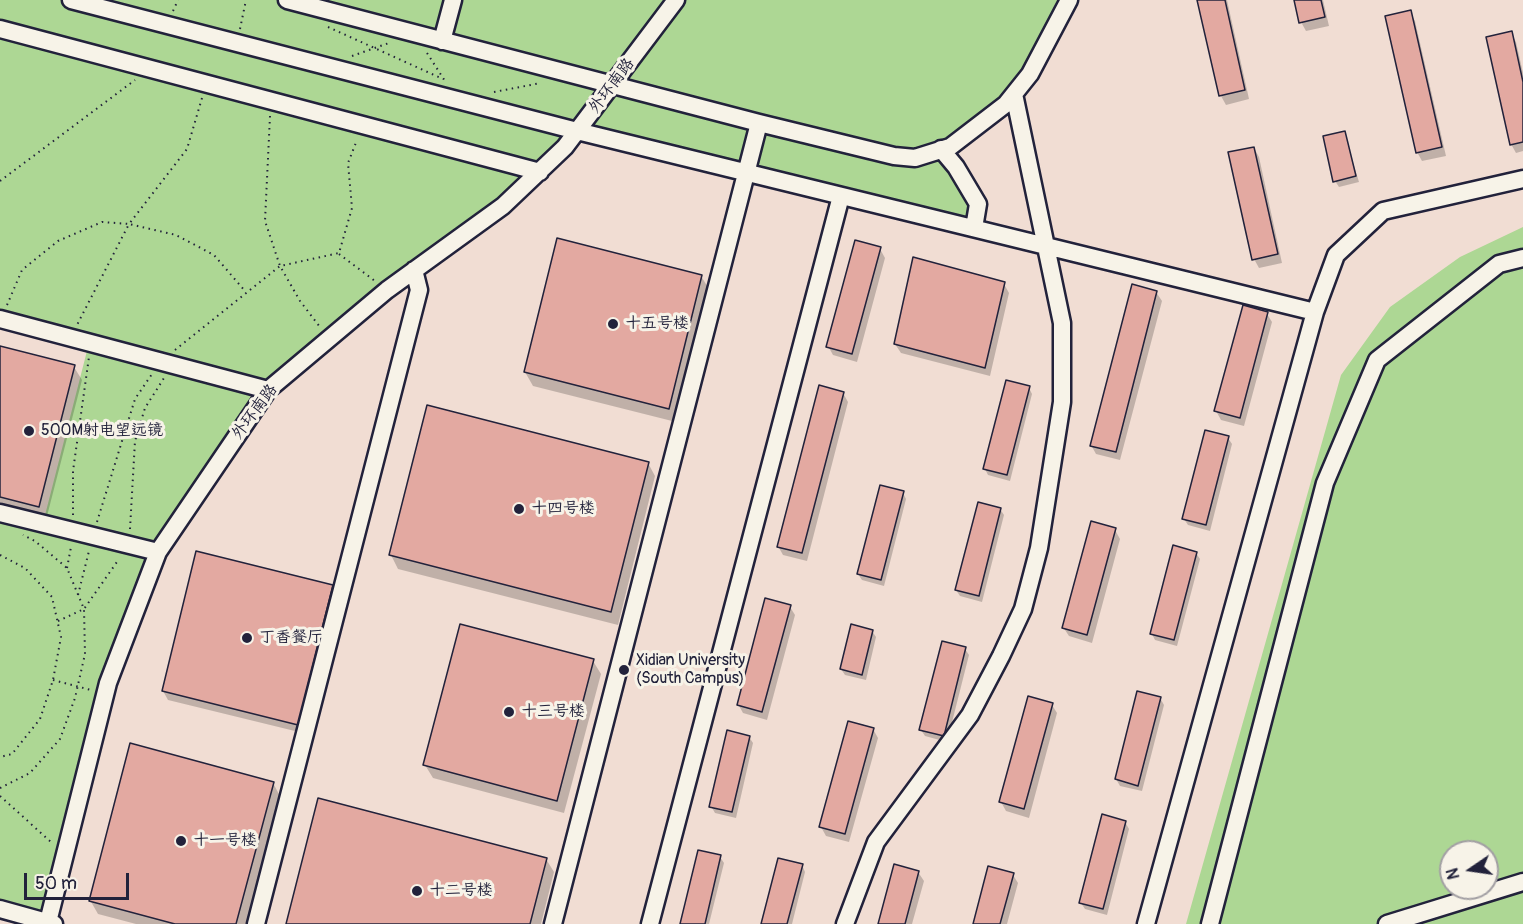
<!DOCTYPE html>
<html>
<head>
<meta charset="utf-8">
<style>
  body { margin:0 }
  #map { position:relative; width:1523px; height:924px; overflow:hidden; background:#f1ddd3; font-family:Pangolin,sans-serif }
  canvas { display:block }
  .north { position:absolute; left:1439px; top:840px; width:60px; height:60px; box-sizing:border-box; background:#f7f3e8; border:2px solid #a29fa3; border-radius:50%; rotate:257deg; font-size:16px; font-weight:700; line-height:24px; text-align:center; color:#22223b }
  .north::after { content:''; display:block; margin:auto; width:21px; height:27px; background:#22223b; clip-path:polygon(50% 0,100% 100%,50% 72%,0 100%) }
  .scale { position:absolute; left:24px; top:873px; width:105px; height:27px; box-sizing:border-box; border:3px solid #22223b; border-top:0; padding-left:8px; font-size:18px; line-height:21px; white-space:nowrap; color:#22223b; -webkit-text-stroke:4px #f7f3e8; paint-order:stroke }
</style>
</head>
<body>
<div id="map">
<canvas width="1523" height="924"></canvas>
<div class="north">N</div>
<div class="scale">50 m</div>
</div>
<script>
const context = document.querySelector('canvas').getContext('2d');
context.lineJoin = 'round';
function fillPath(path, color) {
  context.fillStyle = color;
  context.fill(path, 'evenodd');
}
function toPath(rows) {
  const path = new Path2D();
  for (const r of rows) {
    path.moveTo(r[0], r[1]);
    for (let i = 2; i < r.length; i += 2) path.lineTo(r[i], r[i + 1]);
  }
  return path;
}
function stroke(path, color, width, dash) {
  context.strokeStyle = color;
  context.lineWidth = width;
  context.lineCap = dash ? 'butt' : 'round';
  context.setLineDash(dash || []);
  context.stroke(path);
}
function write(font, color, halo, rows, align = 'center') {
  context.font = font + ' Pangolin,"LXGW WenKai TC",sans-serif';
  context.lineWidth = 6;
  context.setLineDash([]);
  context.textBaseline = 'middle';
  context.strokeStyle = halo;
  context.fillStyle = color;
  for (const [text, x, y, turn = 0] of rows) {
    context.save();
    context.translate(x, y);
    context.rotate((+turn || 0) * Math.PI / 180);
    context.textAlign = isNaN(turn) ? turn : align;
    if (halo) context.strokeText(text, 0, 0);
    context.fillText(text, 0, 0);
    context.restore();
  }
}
const green = toPath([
  [0,0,1069,0,1030,74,950,147,972,191,974,228,577,131,540,172,268,390,158,552,108,683,48,922,0,909,0,513,43,523,89,343,0,319],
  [1523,227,1523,924,1186,924,1341,375,1390,307,1460,257],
  [1451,852,1487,852,1487,888,1451,888]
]);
const shadow = toPath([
  [1199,0,1227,0,1249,99,1226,105,1221,96],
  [1296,0,1323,0,1329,26,1306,31,1301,22],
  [1410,12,1415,21,1446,156,1422,161,1417,152],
  [1511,33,1516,42,1523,73,1523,151,1516,153,1511,144],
  [1344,133,1359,182,1339,187,1335,181],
  [1254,148,1259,157,1282,263,1259,268,1254,259],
  [880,249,885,258,857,362,833,355,828,346],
  [701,276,709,289,676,422,533,386,525,372],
  [1004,284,1009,293,990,376,901,353,895,344],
  [1156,292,1162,301,1120,460,1096,454,1091,445],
  [1267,314,1272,322,1244,426,1221,420,1216,411],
  [0,348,74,367,82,380,46,520,0,508],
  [1029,388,1032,394,1010,481,988,475,985,469],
  [843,393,848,402,807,561,783,555,778,546],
  [1228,438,1232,444,1210,531,1188,525,1184,519],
  [648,463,655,476,618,625,398,569,391,555],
  [903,493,906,499,884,586,862,580,858,574],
  [1000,509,1004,515,982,602,960,596,956,590],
  [1115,530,1120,539,1092,643,1069,636,1063,627],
  [1196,553,1200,559,1177,646,1155,640,1152,634],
  [332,586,337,595,303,733,168,700,163,691],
  [790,607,795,615,767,720,743,713,738,704],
  [872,631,876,637,866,680,845,675,841,669],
  [965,649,969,655,947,742,925,736,921,730],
  [593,661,601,674,564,813,433,778,425,765],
  [1160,698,1164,705,1142,791,1120,786,1116,779],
  [1052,705,1057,713,1029,818,1006,811,1001,802],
  [873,729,878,738,849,842,826,836,821,827],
  [749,737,753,743,736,818,715,813,711,806],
  [273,783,280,796,246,924,136,924,98,914,90,900],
  [1125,822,1129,829,1107,915,1085,909,1081,903],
  [720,857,724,863,709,924,682,924],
  [546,859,554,872,541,924,287,924],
  [802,865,805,872,792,924,763,924],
  [918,872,924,881,912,924,879,924],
  [1013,875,1018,883,1007,924,975,924]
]);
const building = toPath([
  [1197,0,1225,0,1245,90,1219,96,1197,0],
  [1294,0,1321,0,1325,17,1299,23,1294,0],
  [1411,10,1442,147,1416,153,1385,16,1411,10],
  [1512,31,1523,82,1523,142,1510,145,1486,37,1512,31],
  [1345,131,1356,176,1333,182,1323,136,1345,131],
  [1254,147,1278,254,1252,260,1228,152,1254,147],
  [557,238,702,275,669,409,524,372,557,238],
  [855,240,881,247,852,354,826,347,855,240],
  [913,257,1005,282,985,368,894,344,913,257],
  [1132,284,1157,291,1116,452,1090,446,1132,284],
  [1243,305,1268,312,1240,418,1214,411,1243,305],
  [0,346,75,365,39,507,0,497,0,346],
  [1006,380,1030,386,1007,475,983,469,1006,380],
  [819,385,844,392,802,553,777,547,819,385],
  [427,405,649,462,611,612,389,555,427,405],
  [1205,430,1229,436,1206,525,1182,519,1205,430],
  [880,485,904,491,881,580,857,574,880,485],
  [978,502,1001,508,979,596,955,590,978,502],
  [1091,521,1116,528,1087,635,1062,628,1091,521],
  [1173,545,1197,552,1174,640,1150,634,1173,545],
  [196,551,333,585,298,725,162,691,196,551],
  [765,598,791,605,762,712,737,705,765,598],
  [460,624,594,659,557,801,423,765,460,624],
  [851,624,873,630,862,675,840,669,851,624],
  [942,641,966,647,944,736,919,730,942,641],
  [1137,691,1161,697,1138,786,1115,779,1137,691],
  [1028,696,1053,703,1024,809,999,802,1028,696],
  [848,721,874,728,845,834,819,827,848,721],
  [727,730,750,736,732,812,709,807,727,730],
  [130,743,274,782,236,924,175,924,89,901,130,743],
  [318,798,547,858,530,924,286,924,318,798],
  [1102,814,1126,821,1103,909,1079,903,1102,814],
  [698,850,721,855,705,924,680,924,698,850],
  [778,858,803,864,787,924,761,924,778,858],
  [894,864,919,871,905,924,878,924,894,864],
  [988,866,1014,873,1000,924,973,924,988,866]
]);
const path = toPath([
  [173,11,178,0],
  [328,27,443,79],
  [240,29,246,0],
  [427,53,445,81],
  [352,56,389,43],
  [494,92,541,83],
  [202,98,187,149,129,224,176,235,214,255,245,291],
  [270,116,265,221,280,266,300,301,320,327],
  [0,181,135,80],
  [339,254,375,281],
  [7,305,22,270,58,241,102,222,129,224,77,325],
  [175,350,280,266,339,253,352,208,348,163,357,140],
  [73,515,73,471,89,357],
  [97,522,135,399,152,374],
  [130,529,135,441,145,408,164,378],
  [0,555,25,568,52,597,61,637,53,680,40,719,12,754,0,757],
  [67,568,71,547],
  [78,595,89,551],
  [58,621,84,609,119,559],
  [53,680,91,690],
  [0,788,30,773,60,739,75,698,85,654,84,609,67,568,35,541,23,535],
  [0,796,51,842]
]);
const minor = toPath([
  [71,0,577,131,1315,312,1336,255,1383,211,1523,179],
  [287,0,759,123,894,156,915,158,950,147,1006,104,1030,74,1069,0],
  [0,29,540,172],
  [442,41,453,0],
  [941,149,956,167,978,204,974,228],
  [0,319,268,390],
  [0,513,158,552],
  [0,909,54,924],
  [48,922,108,683,158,552,268,390,387,290,503,206,565,147,676,0],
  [256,924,419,290,414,270],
  [553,924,759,123],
  [650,924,841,196],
  [845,924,876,842,970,715,1001,656,1023,609,1039,548,1062,402,1062,323,1014,94],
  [1146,924,1315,312],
  [1210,924,1325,483,1377,360,1499,264,1523,258],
  [1387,924,1523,882]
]);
const markers = [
  [613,324,6,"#22223b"],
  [29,431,6,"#22223b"],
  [519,509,6,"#22223b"],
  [247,638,6,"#22223b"],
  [624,670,6,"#22223b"],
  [509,712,6,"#22223b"],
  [181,841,6,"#22223b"],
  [417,891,6,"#22223b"]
];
const streetNames = [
  ["外环南路",612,86,-53],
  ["外环南路",255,412,-53]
];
const poiNames = [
  ["十五号楼",625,324],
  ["500M射电望远镜",41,431],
  ["十四号楼",531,509],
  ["丁香餐厅",259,638],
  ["Xidian University",636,661],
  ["(South Campus)",636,679],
  ["十三号楼",521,712],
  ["十一号楼",193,841],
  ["十二号楼",429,891]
];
fillPath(green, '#add794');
fillPath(shadow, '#0003');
fillPath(building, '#e3a9a1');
stroke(building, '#22223b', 1.5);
stroke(minor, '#22223b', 21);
stroke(path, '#22223b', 2, [1.5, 4.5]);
stroke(minor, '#f7f3e8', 16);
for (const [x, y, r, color] of markers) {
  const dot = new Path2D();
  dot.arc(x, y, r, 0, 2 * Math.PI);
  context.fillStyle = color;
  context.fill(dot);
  stroke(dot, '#f7f3e8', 2);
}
write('16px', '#22223b', '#f7f3e8', streetNames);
write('16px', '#22223b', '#f7f3e8', poiNames, 'left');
</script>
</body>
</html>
